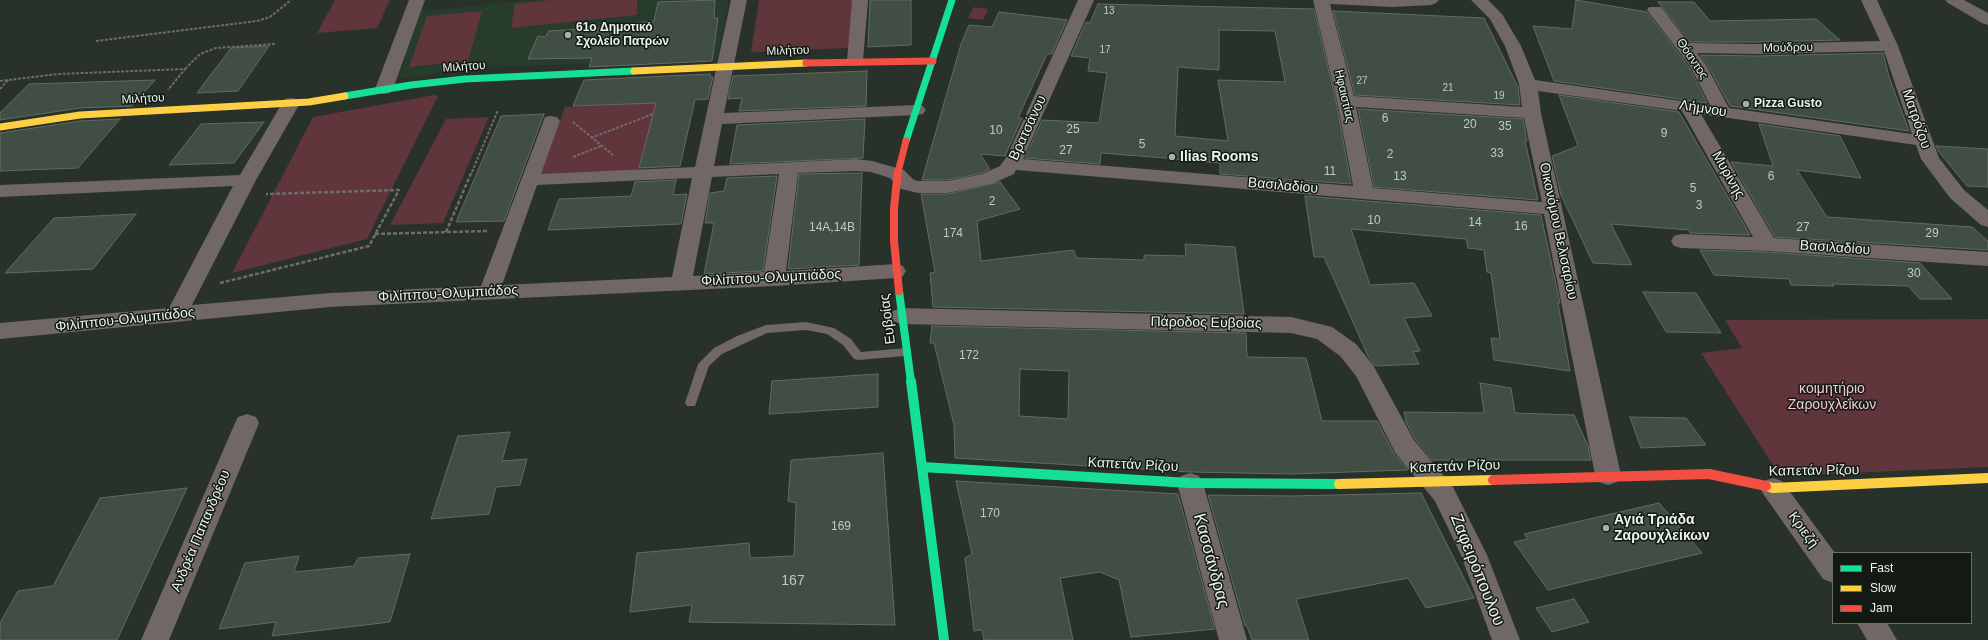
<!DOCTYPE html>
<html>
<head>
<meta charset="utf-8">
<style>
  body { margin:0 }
  #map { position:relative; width:1988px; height:640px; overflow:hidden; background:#28312a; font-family:Arial,sans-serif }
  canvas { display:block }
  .legend { position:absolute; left:1832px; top:552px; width:140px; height:72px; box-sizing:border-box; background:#131a14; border:1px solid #69716a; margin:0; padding:5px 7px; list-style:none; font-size:12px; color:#eaf4eb }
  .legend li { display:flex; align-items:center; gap:8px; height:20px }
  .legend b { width:20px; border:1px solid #69716a }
</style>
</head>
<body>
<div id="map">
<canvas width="1988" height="640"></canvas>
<ul class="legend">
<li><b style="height:5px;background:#16e098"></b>Fast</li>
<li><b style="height:5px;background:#ffcf43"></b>Slow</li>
<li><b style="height:5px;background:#f24e42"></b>Jam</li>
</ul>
</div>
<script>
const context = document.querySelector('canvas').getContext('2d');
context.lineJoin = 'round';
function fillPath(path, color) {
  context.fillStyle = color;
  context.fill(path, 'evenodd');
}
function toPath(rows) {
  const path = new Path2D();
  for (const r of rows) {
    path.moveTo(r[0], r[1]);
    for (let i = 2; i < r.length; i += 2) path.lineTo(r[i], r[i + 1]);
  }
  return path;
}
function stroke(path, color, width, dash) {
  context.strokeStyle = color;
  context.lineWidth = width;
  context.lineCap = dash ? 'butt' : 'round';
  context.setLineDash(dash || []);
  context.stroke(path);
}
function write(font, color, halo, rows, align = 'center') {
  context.font = font + ' Arial,sans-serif';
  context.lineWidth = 3;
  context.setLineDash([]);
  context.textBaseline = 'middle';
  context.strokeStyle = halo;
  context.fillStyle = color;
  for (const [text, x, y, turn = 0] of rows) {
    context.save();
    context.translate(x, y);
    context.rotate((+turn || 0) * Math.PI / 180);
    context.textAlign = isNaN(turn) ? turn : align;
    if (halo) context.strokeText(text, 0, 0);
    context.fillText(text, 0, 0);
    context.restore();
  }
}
const built = toPath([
  [532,0,729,0,717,59,479,68,398,79,421,11]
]);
const green = toPath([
  [335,0,390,0,377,28,317,33],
  [551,0,637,0,637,15,511,28,515,4],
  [759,0,852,0,849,48,751,52],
  [974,7,988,9,983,20,968,18],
  [482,11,468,61,409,67,427,16],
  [434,95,438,96,367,239,232,273,313,117],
  [656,103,637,176,538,181,565,107],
  [489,117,443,223,390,225,446,119],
  [1988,319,1988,467,1780,476,1701,353,1742,348,1725,320]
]);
const building = toPath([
  [715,0,714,18,718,18,712,61,589,67,592,58,528,59,538,36,545,37,549,31,628,26,629,24,654,21,658,2,715,0],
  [870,0,911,0,911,45,868,47,870,0],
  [1576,0,1647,12,1689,67,1707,103,1554,81,1533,26,1572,29,1576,0],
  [1658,2,1694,2,1710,21,1816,19,1840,40,1756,42,1690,42,1658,2],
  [1098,4,1314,9,1336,101,1351,184,1220,174,1220,163,1165,158,1101,153,1100,164,1025,158,1042,120,1099,123,1107,73,1088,71,1090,58,1071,56,1086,22,1090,23,1098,4],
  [1219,30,1275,31,1285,82,1218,80,1228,141,1175,136,1178,67,1219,70,1219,30],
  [1333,11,1484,18,1518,87,1520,105,1355,95,1333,11],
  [999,12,1067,20,1052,54,1047,54,1018,118,1022,118,1005,156,980,154,990,169,982,173,948,180,922,180,961,44,969,25,992,27,999,12],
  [269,46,238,91,197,93,231,48,269,46],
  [1883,53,1889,77,1909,131,1730,106,1707,64,1700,55,1756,56,1883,53],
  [867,71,866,106,739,111,742,98,728,99,733,76,867,71],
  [710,74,710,77,713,77,708,99,695,100,680,166,639,168,656,103,573,106,584,80,710,74],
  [155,80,132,106,80,108,0,120,0,113,29,84,155,80],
  [1559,95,1679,112,1750,235,1690,233,1689,230,1611,224,1632,265,1593,263,1561,195,1552,156,1578,146,1559,95],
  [1358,109,1523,119,1527,141,1525,141,1538,200,1374,187,1358,109],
  [544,114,504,221,456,222,501,116,544,114],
  [120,119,78,168,0,171,0,133,80,121,120,119],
  [865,119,863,158,730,164,737,125,865,119],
  [264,122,234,163,169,165,201,124,264,122],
  [1759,124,1840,136,1861,178,1797,170,1827,217,1972,227,1988,241,1988,250,1775,237,1731,162,1773,166,1759,124],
  [1936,146,1988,149,1988,187,1967,186,1939,152,1936,146],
  [862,173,859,265,788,269,799,174,862,173],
  [777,176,763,271,704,274,714,223,705,223,710,193,724,191,727,178,777,176],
  [676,180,673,195,687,194,681,224,548,230,559,199,631,196,635,182,676,180],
  [1000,182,1020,209,977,221,981,261,1073,250,1077,258,1144,260,1144,255,1186,256,1185,244,1235,247,1244,314,933,307,930,273,935,272,921,194,948,194,1000,182],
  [1305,196,1541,215,1560,303,1558,303,1570,371,1494,360,1491,338,1500,339,1491,273,1487,272,1484,250,1468,248,1466,239,1351,229,1370,285,1414,283,1432,316,1404,318,1420,351,1413,352,1419,364,1375,366,1368,356,1324,257,1314,257,1305,196],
  [136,214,93,269,5,273,54,218,136,214],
  [1700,250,1767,252,1920,263,1952,299,1920,299,1908,286,1832,284,1834,286,1791,285,1789,279,1714,275,1700,250],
  [1643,292,1696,293,1721,333,1666,332,1643,292],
  [932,326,1246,333,1247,357,1306,358,1322,421,1377,421,1395,455,1408,470,1291,474,1190,472,955,458,954,425,934,343,930,343,932,326],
  [1020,369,1069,371,1068,419,1019,416,1020,369],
  [878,374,878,407,769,414,772,381,878,374],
  [1480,383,1511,388,1515,413,1574,415,1588,446,1591,460,1432,460,1415,439,1405,420,1406,420,1404,412,1484,413,1480,383],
  [1630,417,1686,418,1706,445,1641,448,1630,417],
  [510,432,502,461,527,459,520,485,496,487,489,514,431,519,458,436,510,432],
  [883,453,895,625,689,622,692,605,630,612,637,553,749,543,750,558,794,556,796,503,788,501,791,460,883,453],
  [956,481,1178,494,1215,629,1131,637,1119,580,1100,572,1060,578,1073,640,984,640,982,630,974,631,965,558,972,554,956,481],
  [187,488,117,640,0,640,0,623,18,591,53,586,100,498,187,488],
  [1421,493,1474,598,1426,608,1408,578,1296,599,1309,640,1252,640,1247,626,1245,626,1208,495,1291,496,1421,493],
  [1659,503,1702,553,1548,590,1514,542,1528,539,1524,534,1659,503],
  [410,554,390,622,272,636,276,622,219,629,245,563,299,556,294,572,354,566,358,558,410,554],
  [1574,599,1589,622,1552,632,1536,608,1574,599]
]);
const pathFar1 = toPath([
  [96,41,257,21,270,17,291,0],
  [185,69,200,54,216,48,275,44],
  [0,81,58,74,185,69,168,90],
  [0,89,8,80],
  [573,122,613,155],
  [591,138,653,114],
  [573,157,601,146],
  [472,172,498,110]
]);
const path = toPath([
  [446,232,472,171],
  [375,234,487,231],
  [220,283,369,246,399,190,266,194]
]);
const lane = toPath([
  [806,322,834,328,851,339,861,352,906,348,912,352,906,356,858,360,854,359,843,345,827,334,806,330,767,333,722,354,709,366,695,406,687,406,685,403,698,364,714,348,737,336,766,325,806,322]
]);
const street = toPath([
  [409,0,425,0,393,89,390,93,384,94,378,93,375,89,409,0],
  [731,0,747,0,724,113,917,105,923,106,926,110,923,114,917,115,722,124,714,166,856,159,872,161,904,170,914,180,918,181,948,181,982,174,1000,166,1007,156,1078,0,1094,0,1023,159,1353,186,1337,101,1313,0,1439,0,1436,3,1431,5,1393,7,1330,4,1354,96,1522,107,1519,84,1505,46,1490,19,1471,0,1488,0,1502,14,1521,46,1535,80,1710,105,1690,66,1647,10,1649,7,1661,7,1689,43,1756,44,1880,41,1861,0,1877,0,1898,46,1939,158,1964,190,1988,210,1988,227,1981,225,1950,198,1921,159,1916,145,1701,114,1774,238,1988,252,1988,266,1767,251,1681,248,1674,246,1671,241,1674,236,1681,234,1753,237,1682,111,1538,91,1541,113,1621,475,1617,482,1608,485,1599,482,1595,475,1544,214,1016,170,1014,174,994,183,948,193,918,193,901,189,890,178,871,172,856,171,798,173,786,271,896,264,903,266,906,271,903,276,896,278,774,286,330,307,0,339,0,323,169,308,233,186,0,197,0,185,240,175,282,103,285,99,291,98,297,99,300,103,256,180,192,305,330,293,481,286,545,117,551,116,557,117,560,121,541,174,695,167,731,0],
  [1884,51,1912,134,1729,108,1706,65,1697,53,1756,54,1884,51],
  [1356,107,1524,118,1542,202,1373,188,1356,107],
  [779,174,764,272,693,276,712,177,779,174],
  [692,178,672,277,502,285,537,185,692,178],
  [852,0,868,0,863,61,861,65,855,66,849,65,847,61,852,0],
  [1945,0,1964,0,1988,13,1988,25,1982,23,1948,3,1945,0],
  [901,308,1291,317,1332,327,1356,344,1373,365,1414,440,1453,487,1487,555,1520,640,1492,640,1461,555,1435,501,1396,454,1356,376,1340,356,1317,339,1291,333,901,324,893,321,890,316,893,311,901,308],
  [247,414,256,417,259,423,169,640,141,640,235,423,238,417,247,414],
  [1190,473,1199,476,1203,483,1247,640,1219,640,1177,483,1181,476,1190,473],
  [1773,478,1782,481,1835,553,1833,553,1833,583,1823,579,1764,495,1760,488,1764,481,1773,478],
  [1857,623,1887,623,1897,640,1867,640,1857,623]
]);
const fastFar2 = toPath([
  [345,96,411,85,465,79,634,71],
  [906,141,952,0]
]);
const fastFar1 = toPath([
  [899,291,911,382]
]);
const fast = toPath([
  [911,381,944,640],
  [922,467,1190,483,1339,484]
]);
const slowFar1 = toPath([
  [634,71,806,63],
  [0,127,80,115,309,102,345,96]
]);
const slow = toPath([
  [1339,484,1493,480],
  [1766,486,1773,488,1988,478]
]);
const jamFar2 = toPath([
  [806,63,933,61],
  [898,172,906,141]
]);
const jamFar1 = toPath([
  [898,171,894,208,894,241,899,291]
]);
const jam = toPath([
  [1493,480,1709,474,1766,486]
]);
const markers = [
  [568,35,4,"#a6b0a7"],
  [1746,104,4,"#a6b0a7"],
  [1172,157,4,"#a6b0a7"],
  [1606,528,4,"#a6b0a7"]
];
const farNumbernames = [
  ["13",1109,11],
  ["17",1105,50],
  ["27",1362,81],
  ["21",1448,88],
  ["19",1499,96]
];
const farPoinames = [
  ["61ο Δημοτικό",576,28],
  ["Σχολείο Πατρών",576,42],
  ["Pizza Gusto",1754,104]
];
const farStreetnames = [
  ["Μούδρου",1788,48,-1],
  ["Μιλήτου",788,51,-2],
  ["Θόαντος",1692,59,56],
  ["Μιλήτου",464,67,-4],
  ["Ηφαιστίας",1344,96,77],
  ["Μιλήτου",143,99,-3]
];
const numberNames = [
  ["6",1385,119],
  ["20",1470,125],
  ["35",1505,127],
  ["25",1073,130],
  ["10",996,131],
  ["9",1664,134],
  ["5",1142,145],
  ["27",1066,151],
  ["33",1497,154],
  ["2",1390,155],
  ["11",1330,172],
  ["13",1400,177],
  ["6",1771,177],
  ["5",1693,189],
  ["2",992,202],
  ["3",1699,206],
  ["10",1374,221],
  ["14",1475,223],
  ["16",1521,227],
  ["14A,14B",832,228],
  ["27",1803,228],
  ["174",953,234],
  ["29",1932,234],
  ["30",1914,274],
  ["172",969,356],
  ["170",990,514],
  ["169",841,527]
];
const streetNames = [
  ["Λήμνου",1703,109,9],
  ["Ματρόζου",1916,119,71],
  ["Βρατσάνου",1028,128,-65],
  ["Μυρίνης",1728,175,60],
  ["Βασιλαδίου",1283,186,5],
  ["Οικονόμου Βελισαρίου",1558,231,78],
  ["Βασιλαδίου",1835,248,4],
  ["Φιλίππου-Ολυμπιάδος",771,278,-3],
  ["Φιλίππου-Ολυμπιάδος",448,294,-3],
  ["Ευβοίας",888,319,-97],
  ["Φιλίππου-Ολυμπιάδος",125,320,-6],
  ["Πάροδος Ευβοίας",1206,323,1],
  ["Καπετάν Ρίζου",1133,465,3],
  ["Καπετάν Ρίζου",1455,467,-2],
  ["Καπετάν Ρίζου",1814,471,-1],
  ["Κριεζή",1803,530,54],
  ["Ανδρέα Παπανδρέου",201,531,-67]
];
const poiNames = [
  ["Ilias Rooms",1180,157],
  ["Αγιά Τριάδα",1614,520],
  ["Ζαρουχλείκων",1614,536]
];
const parkNames = [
  ["κοιμητήριο",1832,389],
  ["Ζαρουχλεΐκων",1832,405]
];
const nearNumbernames = [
  ["167",793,581]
];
const nearStreetnames = [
  ["Κασσάνδρας",1211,561,75],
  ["Ζαφειρόπουλου",1477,570,68]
];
fillPath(built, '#273c2b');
fillPath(green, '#60353c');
fillPath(building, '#404e43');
stroke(building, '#636b64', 1);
stroke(pathFar1, '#716b6a', 2, [3, 1.5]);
stroke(path, '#716b6a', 2.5, [4, 2]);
fillPath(lane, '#706766');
fillPath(street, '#706766');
stroke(fastFar2, '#16e098', 7);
stroke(fastFar1, '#16e098', 8);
stroke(fast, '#16e098', 10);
stroke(slowFar1, '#ffcf43', 7);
stroke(slow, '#ffcf43', 10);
stroke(jamFar2, '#f24e42', 7);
stroke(jamFar1, '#f24e42', 8);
stroke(jam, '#f24e42', 10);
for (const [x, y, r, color] of markers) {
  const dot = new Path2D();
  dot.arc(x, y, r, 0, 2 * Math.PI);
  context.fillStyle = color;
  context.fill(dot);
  stroke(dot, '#131a14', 1.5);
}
write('10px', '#c0cac1', null, farNumbernames);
write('bold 12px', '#eaf4eb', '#131a14', farPoinames, 'left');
write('12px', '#eaf4eb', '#131a14', farStreetnames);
write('12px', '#c0cac1', null, numberNames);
write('14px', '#eaf4eb', '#131a14', streetNames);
write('bold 14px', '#eaf4eb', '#131a14', poiNames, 'left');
write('14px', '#f3cacf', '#131a14', parkNames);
write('14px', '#c0cac1', null, nearNumbernames);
write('17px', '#eaf4eb', '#131a14', nearStreetnames);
</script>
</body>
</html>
